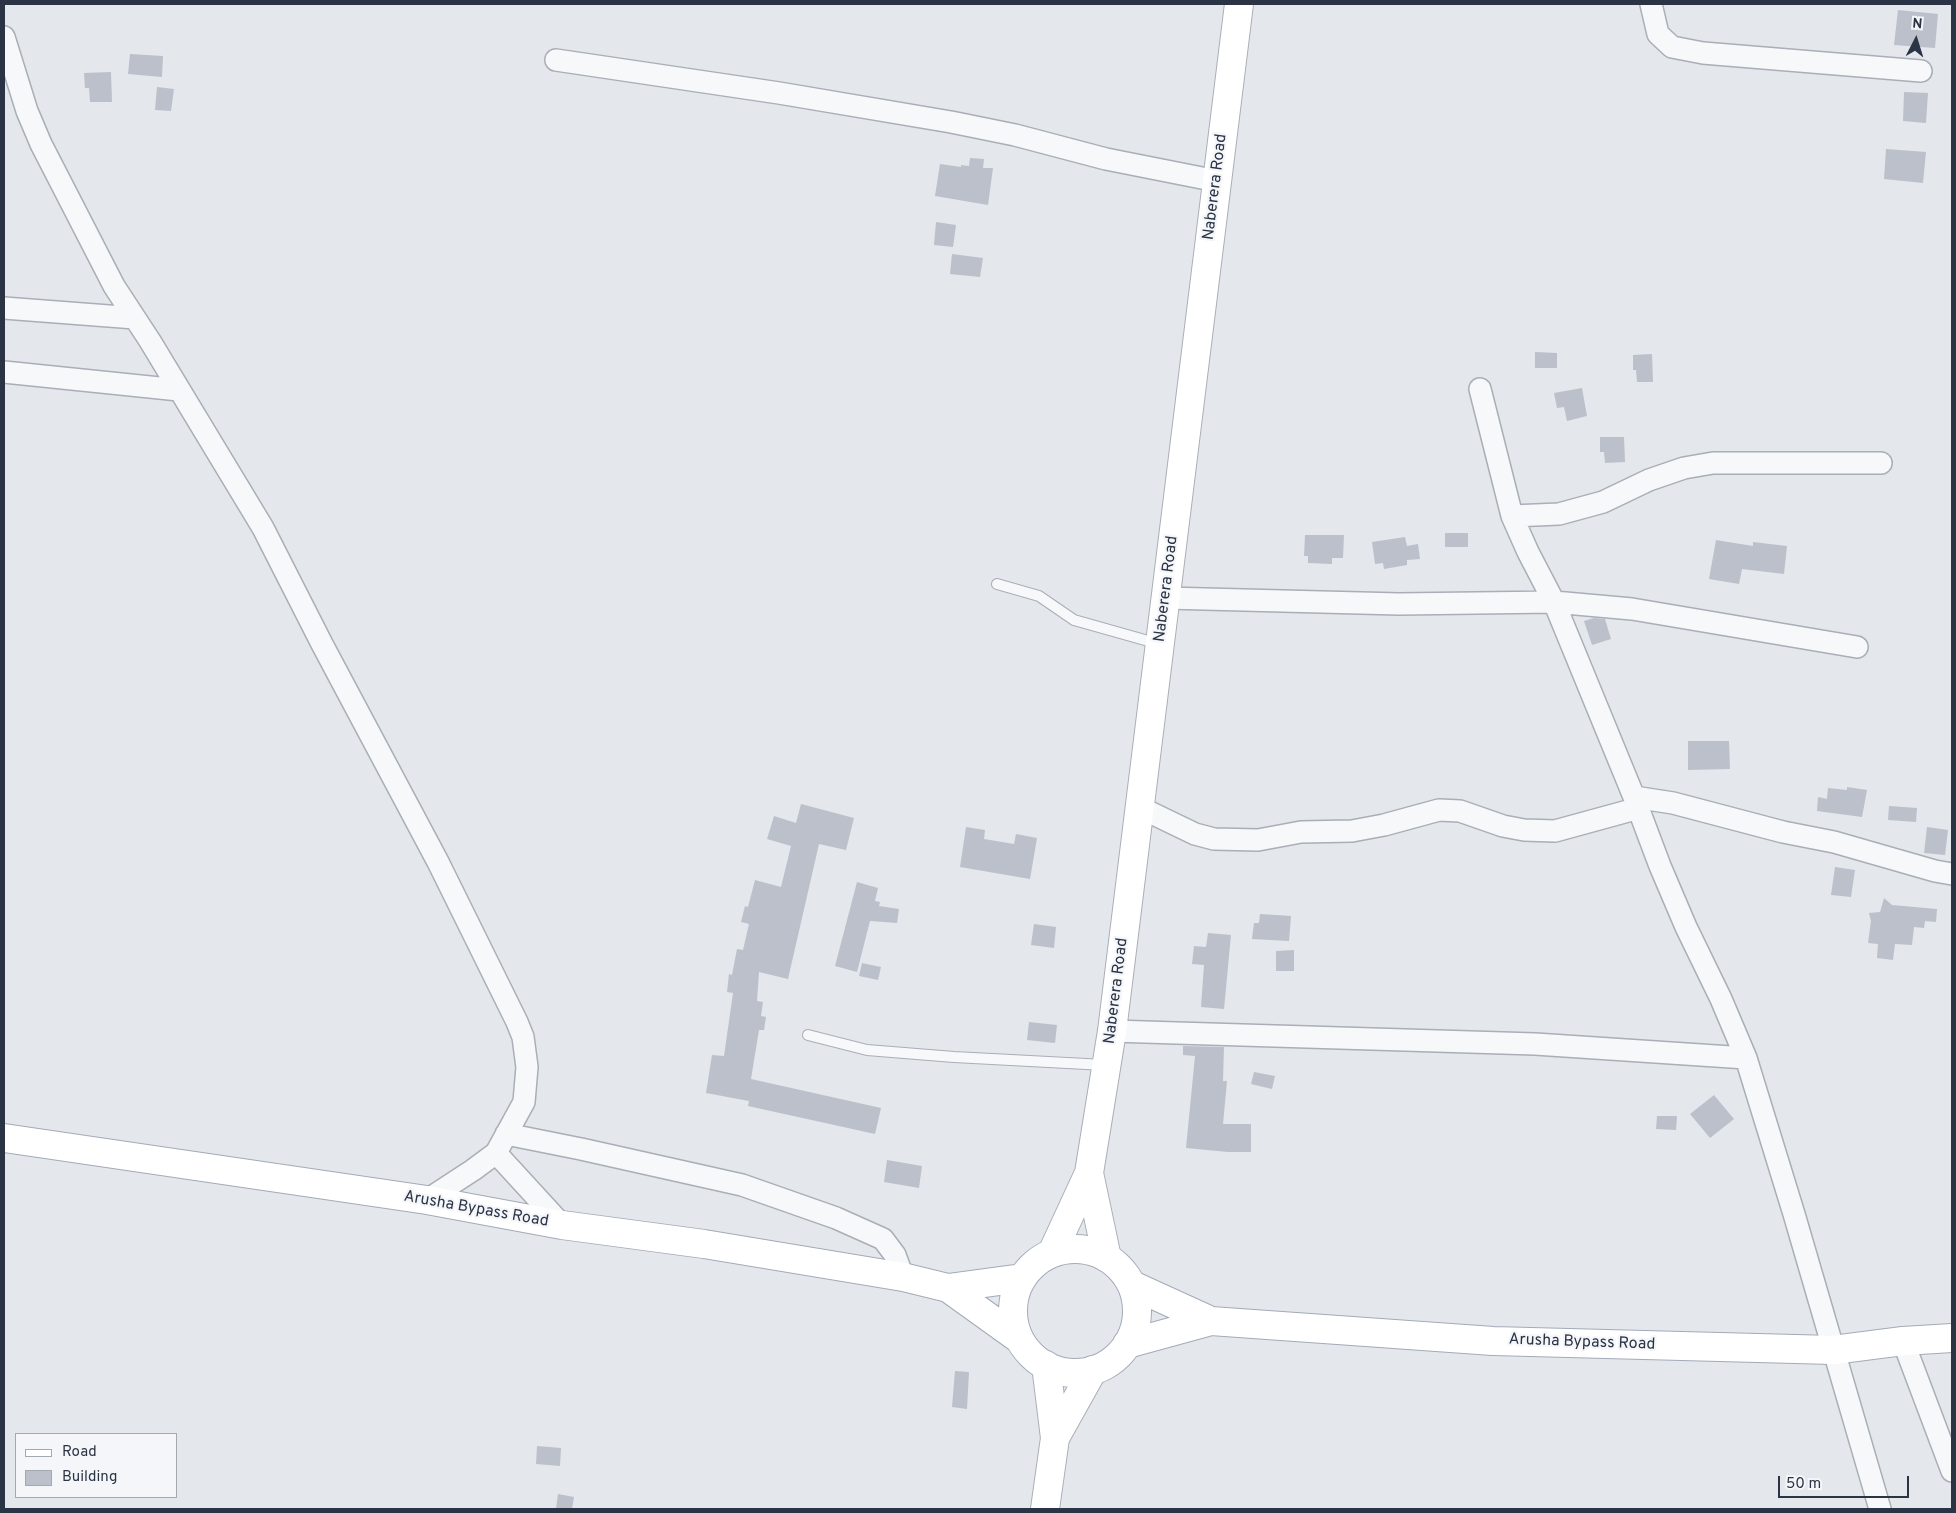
<!DOCTYPE html>
<html>
<head>
<meta charset="utf-8">
<style>
  body { margin:0 }
  #map { position:relative; width:1956px; height:1513px; overflow:hidden; background:#e4e7ec; font-family:Overpass,sans-serif }
  canvas { display:block }
  .frame { position:absolute; inset:0; border:5px solid #2b3445; pointer-events:none }
  .legend { position:absolute; left:15px; top:1433px; width:162px; height:65px; box-sizing:border-box; background:#f4f6f9; border:1px solid #a4a8b1; margin:0; padding:6px 9px; list-style:none; font-size:15px; color:#2b3445 }
  .legend li { display:flex; align-items:center; gap:10px; height:25px }
  .legend b { width:25px; border:1px solid #a4a8b1 }
  .north { position:absolute; left:1891px; top:15px; width:50px; height:50px; -webkit-text-stroke:4px #f4f6f9; paint-order:stroke; rotate:5deg; font-size:14px; font-weight:700; line-height:20px; text-align:center; color:#2b3445 }
  .north::after { content:''; display:block; margin:auto; width:18px; height:22px; background:#2b3445; clip-path:polygon(50% 0,100% 100%,50% 72%,0 100%) }
  .scale { position:absolute; left:1778px; top:1476px; width:131px; height:22px; box-sizing:border-box; border:2px solid #2b3445; border-top:0; padding-left:6px; font-size:15px; line-height:18px; white-space:nowrap; color:#2b3445; -webkit-text-stroke:4px #f4f6f9; paint-order:stroke }
</style>
</head>
<body>
<div id="map">
<canvas width="1956" height="1513"></canvas>
<div class="frame"></div>
<ul class="legend">
<li><b style="height:6px;background:#fff"></b>Road</li>
<li><b style="height:14px;background:#bbc0ca"></b>Building</li>
</ul>
<div class="north">N</div>
<div class="scale">50 m</div>
</div>
<script>
const context = document.querySelector('canvas').getContext('2d');
context.lineJoin = 'round';
function fillPath(path, color) {
  context.fillStyle = color;
  context.fill(path, 'evenodd');
}
function toPath(rows) {
  const path = new Path2D();
  for (const r of rows) {
    if (r.length === 3) {
      path.moveTo(r[0] + r[2], r[1]);
      path.arc(r[0], r[1], r[2], 0, 2 * Math.PI);
      continue;
    }
    path.moveTo(r[0], r[1]);
    for (let i = 2; i < r.length; i += 2) path.lineTo(r[i], r[i + 1]);
  }
  return path;
}
function stroke(path, color, width, dash) {
  context.strokeStyle = color;
  context.lineWidth = width;
  context.lineCap = dash ? 'butt' : 'round';
  context.setLineDash(dash || []);
  context.stroke(path);
}
function write(font, color, halo, rows, align = 'center') {
  context.font = font + ' Overpass,sans-serif';
  context.lineWidth = 4.5;
  context.setLineDash([]);
  context.textBaseline = 'middle';
  context.strokeStyle = halo;
  context.fillStyle = color;
  for (const [text, x, y, turn = 0] of rows) {
    context.save();
    context.translate(x, y);
    context.rotate((+turn || 0) * Math.PI / 180);
    context.textAlign = isNaN(turn) ? turn : align;
    if (halo) context.strokeText(text, 0, 0);
    context.fillText(text, 0, 0);
    context.restore();
  }
}
const building = toPath([
  [1898,10,1938,14,1935,48,1894,45],
  [130,54,163,56,162,77,128,74],
  [111,72,112,102,90,102,89,88,85,88,84,73],
  [157,87,174,89,171,111,155,110],
  [1904,92,1928,93,1926,123,1903,121],
  [1886,149,1926,152,1923,183,1884,179],
  [970,158,984,159,983,168,993,168,988,205,935,196,940,164,961,167,961,165,969,166],
  [936,222,956,225,953,247,934,245],
  [952,254,983,258,980,277,950,274],
  [1535,352,1557,353,1557,368,1535,368],
  [1652,354,1653,382,1637,382,1636,370,1633,370,1633,355],
  [1582,388,1587,416,1567,421,1564,407,1557,408,1554,393],
  [1600,437,1624,437,1625,462,1605,463,1604,452,1600,452],
  [1445,533,1468,533,1468,547,1445,547],
  [1305,535,1344,535,1343,558,1332,558,1332,564,1308,563,1308,556,1304,556],
  [1405,537,1407,546,1418,544,1420,559,1407,560,1407,565,1384,569,1383,563,1375,564,1372,542],
  [1716,540,1753,546,1753,542,1787,546,1784,574,1742,569,1739,584,1709,579],
  [1594,618,1605,619,1611,639,1592,645,1584,621],
  [1688,741,1729,741,1730,769,1688,770],
  [1847,787,1867,790,1862,817,1817,811,1818,797,1827,799,1828,788,1847,790],
  [801,804,854,818,846,850,819,844,788,979,759,972,757,1001,763,1002,761,1016,766,1017,764,1030,759,1030,751,1079,881,1108,875,1134,748,1106,749,1101,706,1093,712,1055,724,1056,733,993,727,992,729,974,732,975,737,949,743,950,749,924,741,922,745,906,748,907,755,880,781,887,791,846,767,839,774,816,796,823],
  [1889,806,1917,808,1916,822,1888,820],
  [966,827,985,830,984,839,1014,844,1016,834,1037,838,1030,879,960,867],
  [1927,827,1948,830,1945,855,1924,853],
  [1835,867,1855,870,1851,897,1831,895],
  [857,882,878,888,875,901,880,902,879,906,899,909,897,923,870,921,857,972,835,966],
  [1884,898,1892,905,1937,909,1936,922,1925,921,1924,928,1914,927,1912,945,1895,944,1893,960,1877,958,1878,944,1868,943,1871,921,1869,913,1880,912],
  [1260,914,1291,916,1289,941,1252,939,1254,923,1259,923],
  [1034,924,1056,927,1054,948,1031,945],
  [1208,933,1231,935,1224,1009,1201,1007,1204,965,1192,964,1194,946,1206,947],
  [1294,950,1294,971,1276,971,1276,951],
  [862,963,881,967,878,980,859,976],
  [1029,1022,1057,1025,1055,1043,1027,1040],
  [1183,1046,1224,1047,1223,1081,1227,1081,1223,1124,1251,1124,1251,1152,1228,1152,1186,1148,1195,1056,1183,1055],
  [1254,1072,1275,1076,1272,1089,1251,1084],
  [1714,1095,1734,1119,1710,1138,1690,1114],
  [1657,1116,1677,1116,1676,1130,1656,1129],
  [887,1160,922,1166,919,1188,884,1182],
  [955,1371,969,1372,967,1409,952,1407],
  [537,1446,561,1448,560,1466,536,1464],
  [558,1494,574,1497,572,1509,556,1509]
]);
const lane = toPath([
  [997,584,1039,596,1074,620,1159,644],
  [808,1035,867,1050,954,1057,1105,1065]
]);
const street = toPath([
  [1651,4,1658,34,1672,47,1703,53,1921,71],
  [4,37,27,111,41,144,114,286,150,341,263,528,322,644,438,862,517,1022,523,1037,527,1067,524,1102,496,1153,473,1170,427,1200],
  [556,60,779,93,951,122,1015,135,1106,159,1217,181],
  [4,308,135,318],
  [4,372,179,390],
  [1480,389,1512,516,1528,552,1554,602,1634,797,1660,866,1686,927,1721,999,1746,1058,1794,1214,1880,1509],
  [1512,516,1559,514,1603,502,1649,480,1684,468,1713,463,1881,463],
  [1166,598,1399,604,1554,602,1632,609,1857,647],
  [1634,797,1673,803,1783,832,1834,842,1935,871,1952,874],
  [1139,807,1195,834,1214,839,1258,840,1301,832,1352,831,1384,825,1439,810,1460,811,1503,826,1524,830,1555,831,1639,808],
  [1112,1031,1535,1044,1746,1058],
  [506,1134,581,1149,742,1185,836,1218,883,1239,895,1255,903,1277],
  [496,1153,562,1225],
  [1903,1341,1952,1471]
]);
const secondary = toPath([
  [1089,1173,1107,1258],
  [1052,1253,1089,1173,1112,1031,1239,4],
  [1055,1438,1093,1370],
  [1045,1509,1055,1438,1046,1365]
]);
const primary = toPath([
  [4,1138,427,1200,562,1225,704,1244,903,1277,948,1288,1022,1278],
  [1075,1311,62],
  [1132,1285,1211,1321],
  [948,1288,1019,1339],
  [1127,1344,1211,1321,1493,1341,1833,1350,1903,1341,1952,1338]
]);
const streetNames = [
  ["Naberera Road",1216,187,-83],
  ["Naberera Road",1167,589,-83],
  ["Naberera Road",1117,991,-83],
  ["Arusha Bypass Road",476,1210,10],
  ["Arusha Bypass Road",1582,1343,2]
];
fillPath(building, '#bbc0ca');
stroke(lane, '#a9aeb7', 12);
stroke(street, '#a9aeb7', 24);
stroke(secondary, '#a9aeb7', 30);
stroke(primary, '#a3abb8', 30);
stroke(lane, '#f7f8fa', 10);
stroke(street, '#f7f8fa', 21);
stroke(secondary, '#fff', 28);
stroke(primary, '#fff', 28);
write('16px', '#2b3445', '#f4f6f9', streetNames);
</script>
</body>
</html>
